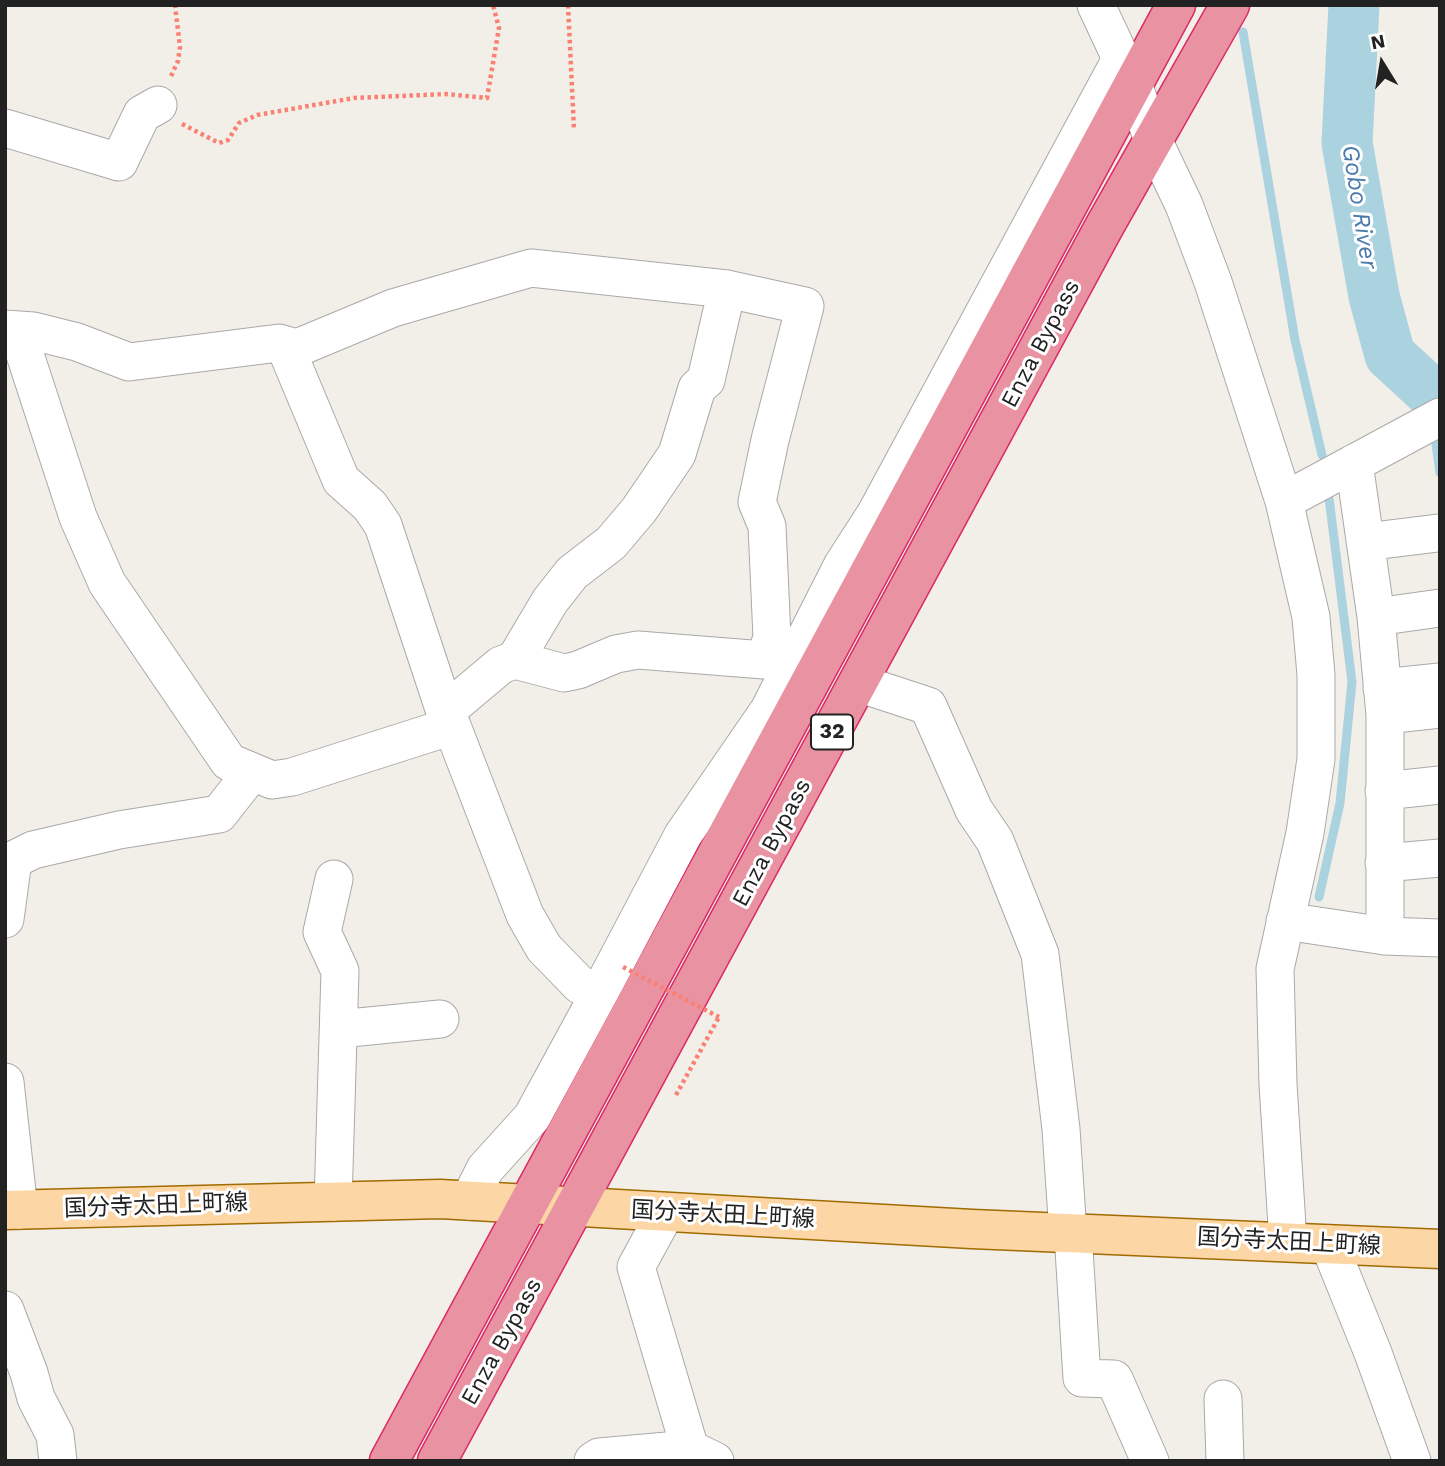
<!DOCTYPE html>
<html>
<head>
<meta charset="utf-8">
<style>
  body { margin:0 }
  #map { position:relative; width:1445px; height:1466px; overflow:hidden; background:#f2efe9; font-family:"Work Sans",sans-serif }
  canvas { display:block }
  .frame { position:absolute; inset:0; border:7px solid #222; pointer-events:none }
  .north { position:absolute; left:1347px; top:28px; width:70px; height:70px; -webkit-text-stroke:5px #fff; paint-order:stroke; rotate:349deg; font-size:19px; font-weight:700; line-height:28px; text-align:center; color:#222 }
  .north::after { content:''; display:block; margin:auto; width:24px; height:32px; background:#222; clip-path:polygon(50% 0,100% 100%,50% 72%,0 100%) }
</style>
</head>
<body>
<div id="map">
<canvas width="1445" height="1466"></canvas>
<div class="frame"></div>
<div class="north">N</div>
</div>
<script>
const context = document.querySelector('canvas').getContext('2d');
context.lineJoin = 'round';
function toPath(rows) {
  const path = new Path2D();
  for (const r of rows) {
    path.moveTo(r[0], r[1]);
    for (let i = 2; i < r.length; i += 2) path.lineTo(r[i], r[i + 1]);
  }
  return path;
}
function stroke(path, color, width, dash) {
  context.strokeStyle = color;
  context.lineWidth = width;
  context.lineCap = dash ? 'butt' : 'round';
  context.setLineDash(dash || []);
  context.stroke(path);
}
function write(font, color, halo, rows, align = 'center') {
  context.font = font + ' "Work Sans","Noto Sans JP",sans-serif';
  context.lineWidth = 6;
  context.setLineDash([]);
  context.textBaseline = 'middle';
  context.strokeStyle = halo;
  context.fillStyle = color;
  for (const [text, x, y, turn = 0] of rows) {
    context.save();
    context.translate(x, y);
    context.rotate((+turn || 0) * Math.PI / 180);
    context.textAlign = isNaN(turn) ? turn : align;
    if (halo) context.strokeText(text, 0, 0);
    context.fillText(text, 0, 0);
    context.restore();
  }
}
const stream = toPath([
  [1243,32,1295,340,1322,455],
  [1428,390,1432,412],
  [1434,430,1440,473],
  [1319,897,1340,803,1352,682,1329,498]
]);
const river = toPath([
  [1354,5,1347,143,1374,296,1390,355,1428,390]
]);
const path = toPath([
  [568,5,574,129],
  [171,76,178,61,180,47,175,5],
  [182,124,219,143,228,140,239,123,257,115,354,98,446,94,487,98,499,28,493,5],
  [676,1095,719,1017]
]);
const minor = toPath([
  [1096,5,1133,84,1153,140,1184,205,1213,282,1284,501,1311,617,1316,675,1316,759,1305,833,1275,969,1278,1084,1288,1242],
  [5,128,119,162,142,114,158,105],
  [5,329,33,331,77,342,129,362,279,343,297,348,393,308,531,268,727,289,805,306,770,440,757,502,767,526,772,638,764,660,638,650,616,654,578,670,564,673,515,660,501,665,445,712,452,726,525,915,544,948,580,985,600,992,532,1117,485,1169,469,1201],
  [17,330,78,517,107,583,229,762,272,780,292,777,452,726],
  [285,346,341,480,370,506,383,525,445,712],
  [1354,463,1376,617,1385,715,1385,936],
  [1284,501,1440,417],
  [1365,542,1438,533],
  [1376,617,1440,608],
  [515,660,550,601,572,573,611,543,639,510,677,454,697,388,706,380,727,289],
  [858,683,928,706,974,810,995,841,1040,954,1061,1129,1068,1233],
  [1382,688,1440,682],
  [1385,715,1440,709],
  [1384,791,1440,785],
  [1384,863,1440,858],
  [5,919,13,860,33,850,119,830,219,814,252,772],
  [1285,921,1385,936,1440,938],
  [600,992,683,835,769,710,842,566,876,513,1121,59],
  [339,1029,440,1019],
  [5,1082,19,1210],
  [333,1202,340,971,322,932,334,879],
  [666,1212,636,1267,690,1449,715,1461],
  [1073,1233,1082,1378,1114,1379,1150,1461],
  [1329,1244,1373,1353,1412,1461],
  [5,1310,29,1373,36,1398,55,1435,58,1461],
  [1223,1399,1225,1461],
  [593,1461,599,1457,690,1449]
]);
const major = toPath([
  [5,1210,440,1199,972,1229,1440,1249]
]);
const highway = toPath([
  [389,1461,1176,5],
  [437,1461,1104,227,1230,5]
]);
const pathBridge = toPath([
  [623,967,719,1017]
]);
const shields = [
  [832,732,42]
];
const shieldNames = [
  ["32",832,732]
];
const streetNames = [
  ["Enza Bypass",1041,344,-62],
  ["Enza Bypass",772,843,-62],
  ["国分寺太田上町線",156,1206,-2],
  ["国分寺太田上町線",723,1215,3],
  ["国分寺太田上町線",1289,1242,3],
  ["Enza Bypass",502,1342,-61]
];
const waterNames = [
  ["Gobo River",1359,207,81]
];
stroke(stream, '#aad3df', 9);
stroke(river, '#aad3df', 51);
stroke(minor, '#a9a9a9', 39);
stroke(major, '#a06b00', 41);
stroke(highway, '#dc2a67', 41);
stroke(path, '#fa8072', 4.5, [3.5, 3.5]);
stroke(minor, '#fff', 37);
stroke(major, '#fcd6a4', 38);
stroke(highway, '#e892a2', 38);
stroke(pathBridge, '#fa8072', 4.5, [3.5, 3.5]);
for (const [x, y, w] of shields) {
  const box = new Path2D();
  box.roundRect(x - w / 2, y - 17.5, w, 35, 5);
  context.fillStyle = '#fff';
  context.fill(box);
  stroke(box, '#222', 2);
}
write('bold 21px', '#222', null, shieldNames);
write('23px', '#222', '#fff', streetNames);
write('italic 24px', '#4a7aab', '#fff', waterNames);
</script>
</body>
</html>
